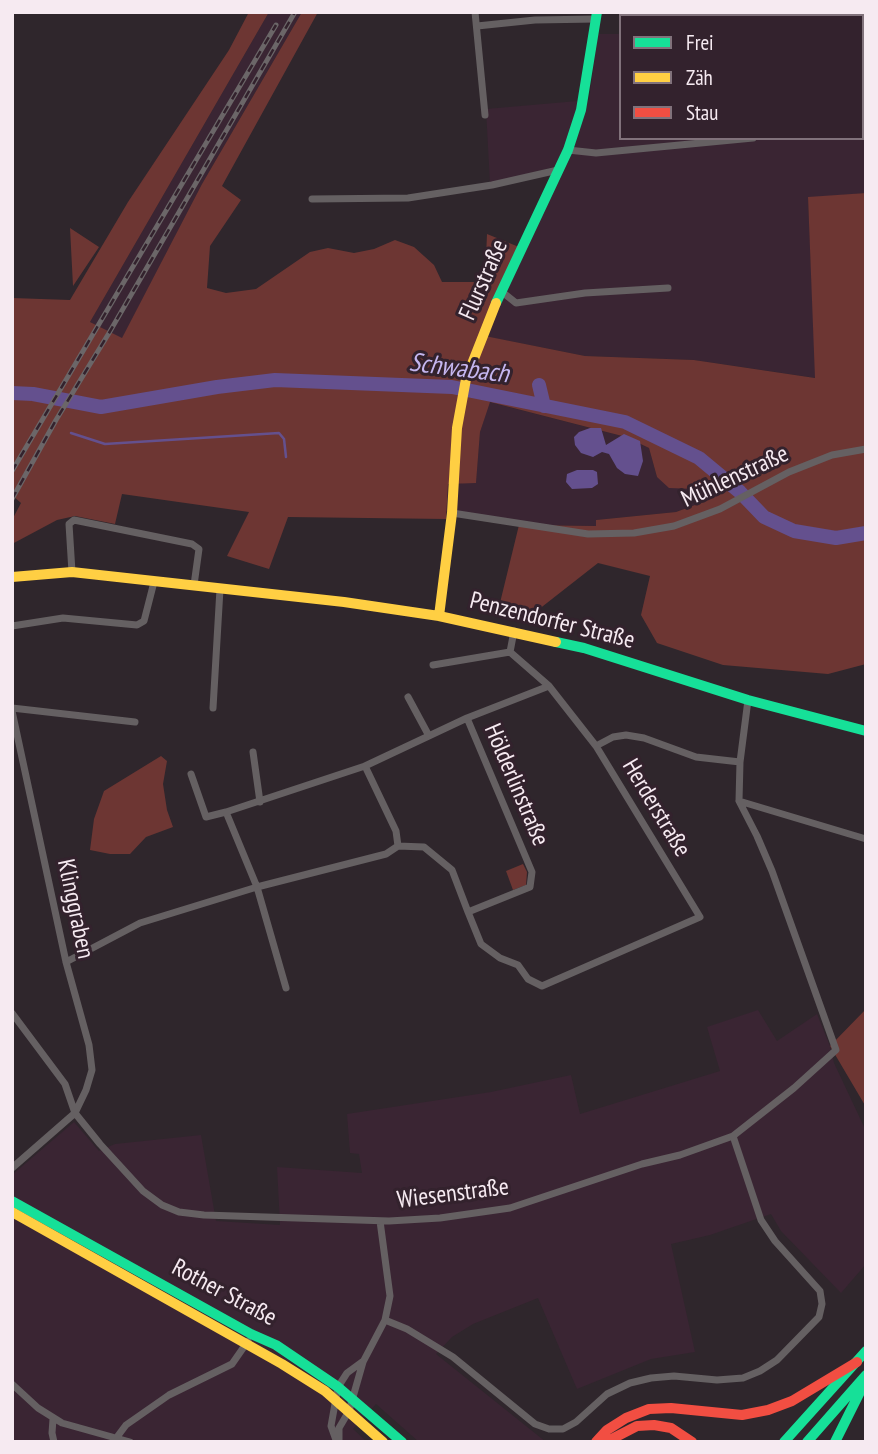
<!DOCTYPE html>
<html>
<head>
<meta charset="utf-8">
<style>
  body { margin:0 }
  #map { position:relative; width:878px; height:1454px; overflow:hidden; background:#2f262c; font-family:"PT Sans Narrow",sans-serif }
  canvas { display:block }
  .frame { position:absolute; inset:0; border:14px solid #f6eaf1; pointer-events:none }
  .legend { position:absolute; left:619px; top:14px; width:245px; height:126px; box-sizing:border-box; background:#33222d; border:2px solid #81727b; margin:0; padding:9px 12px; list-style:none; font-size:21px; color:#f6eaf1 }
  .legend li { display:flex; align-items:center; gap:14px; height:35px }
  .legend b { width:35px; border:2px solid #81727b }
</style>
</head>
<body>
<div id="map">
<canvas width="878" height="1454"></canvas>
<div class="frame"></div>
<ul class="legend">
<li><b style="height:9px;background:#16e098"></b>Frei</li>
<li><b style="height:9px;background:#ffcf43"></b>Zäh</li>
<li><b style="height:9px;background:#f24e42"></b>Stau</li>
</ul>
</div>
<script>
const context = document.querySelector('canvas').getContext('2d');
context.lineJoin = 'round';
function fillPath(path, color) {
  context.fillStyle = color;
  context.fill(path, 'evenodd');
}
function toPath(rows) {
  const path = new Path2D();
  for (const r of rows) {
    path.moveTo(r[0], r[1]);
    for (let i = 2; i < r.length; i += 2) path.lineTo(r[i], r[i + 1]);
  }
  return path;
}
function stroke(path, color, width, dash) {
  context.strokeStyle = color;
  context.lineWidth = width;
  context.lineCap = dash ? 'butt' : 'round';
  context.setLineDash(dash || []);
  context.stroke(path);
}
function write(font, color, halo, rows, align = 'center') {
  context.font = font + ' "PT Sans Narrow",sans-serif';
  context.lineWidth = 6;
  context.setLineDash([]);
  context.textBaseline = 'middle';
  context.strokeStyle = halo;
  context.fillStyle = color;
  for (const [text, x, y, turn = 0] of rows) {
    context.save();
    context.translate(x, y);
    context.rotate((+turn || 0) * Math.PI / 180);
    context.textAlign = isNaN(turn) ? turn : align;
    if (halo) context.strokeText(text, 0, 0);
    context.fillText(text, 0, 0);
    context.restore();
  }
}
const built = toPath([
  [269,12,302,12,202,184,122,339,90,322],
  [598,34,621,34,621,138,862,138,862,74,866,74,866,193,808,198,816,378,694,360,585,356,479,335,557,166,490,184,486,109,589,100],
  [489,402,626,437,649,448,657,477,695,489,703,502,676,512,596,520,597,526,519,525,446,511,448,484,476,482,480,432],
  [758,1010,777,1041,817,1014,830,1046,834,1063,866,1131,866,1264,841,1293,781,1231,771,1214,710,1235,671,1244,695,1352,651,1359,577,1389,538,1298,473,1324,452,1337,436,1354,546,1442,419,1442,376,1404,353,1429,367,1442,12,1442,12,1175,74,1122,99,1151,115,1144,201,1135,216,1221,280,1225,277,1167,362,1173,359,1154,350,1153,347,1114,491,1092,571,1075,580,1114,720,1071,707,1027]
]);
const green = toPath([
  [249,12,269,12,90,322,122,338,202,184,302,12,318,12,222,186,241,200,210,246,207,288,226,293,256,289,310,252,328,248,354,253,374,249,395,240,414,247,434,265,442,282,485,282,487,234,519,247,480,335,585,356,694,360,815,378,808,197,866,193,866,664,828,674,723,665,657,643,641,615,650,576,598,563,529,617,498,611,519,525,596,526,596,520,676,512,703,502,695,489,669,488,657,477,649,448,626,437,490,402,480,432,476,483,448,484,446,519,288,517,269,569,227,556,249,512,122,494,115,524,75,516,57,520,12,544,12,520,21,503,12,495,12,298,70,300,128,202,229,50],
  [70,228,99,247,73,286],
  [161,756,167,761,163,784,167,810,173,827,146,837,130,854,110,854,90,850,94,819,104,791],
  [523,864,527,872,526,885,513,890,506,871],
  [866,1009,866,1107,830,1046]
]);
const water = toPath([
  [590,428,601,428,606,445,624,434,640,441,643,461,638,476,625,474,617,468,609,454,602,452,593,457,581,453,575,445,574,437,579,432],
  [577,470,593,470,597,472,598,484,592,488,572,489,566,482,567,474]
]);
const stream = toPath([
  [71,433,105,444,279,433,284,439,286,457]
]);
const river = toPath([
  [539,385,544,406],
  [12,393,33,394,101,407,217,387,275,380,452,387,625,422,699,458,740,492,764,517,794,531,836,538,866,533]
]);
const street = toPath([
  [475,12,485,115],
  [477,26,535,20,596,19],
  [862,131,866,131],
  [568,150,596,153,753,138],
  [312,199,408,198,492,185,558,170],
  [501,291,516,303,585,293,668,288],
  [452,513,588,534,634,533,674,526,720,509,789,472,832,455,866,449],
  [72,572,69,524,74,520,192,544,199,549,194,585],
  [12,626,63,618,137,625,144,621,154,582],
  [433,665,510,652],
  [408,697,429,736],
  [748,700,740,762,739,801,866,839],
  [12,708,135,722],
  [213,708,220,589],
  [12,711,66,962,89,1045,92,1070,86,1090,75,1113,12,1168],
  [596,746,613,737,626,735,644,738,696,757,740,762],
  [253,752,260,802],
  [365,766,467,718],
  [191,774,206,817,226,812],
  [398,846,424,847,452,870,468,912,530,887,532,872,467,718,549,686],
  [468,912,481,944,500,958,518,965,528,979,542,986,700,917,596,746,549,686,510,652,514,631],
  [66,962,140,923,257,887,386,854,398,846],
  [286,988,257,887,226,812,365,766,396,831,398,846],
  [12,1013,65,1084,75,1113,100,1144,143,1191,162,1205,179,1212,204,1215,389,1221,440,1218,510,1208,642,1164,680,1155,733,1136,794,1088,836,1050,772,871,757,836,739,801],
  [385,1320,407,1329,453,1357,535,1424,549,1429,563,1429,576,1422,607,1394,630,1383,651,1378,674,1376,717,1380,743,1378,760,1371,777,1360,819,1317,822,1304,820,1291,775,1241,761,1220,733,1136],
  [12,1384,38,1408,62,1423,130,1442],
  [53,1419,52,1433,54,1442],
  [336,1440,331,1426,338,1387,347,1373,362,1362],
  [117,1442,117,1437,126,1425,169,1395,232,1364,248,1341],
  [339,1442,339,1428,349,1411,363,1362,385,1320,390,1296,380,1221]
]);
const fast = toPath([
  [496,303,568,150,581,110,597,12],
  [556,642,584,648,748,700,866,731],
  [12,1201,251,1334,276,1345,338,1387,402,1442],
  [784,1442,866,1351],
  [807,1442,866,1375],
  [835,1442,863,1386]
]);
const slow = toPath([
  [12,577,72,572,344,602,439,616,556,642],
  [439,616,452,513,457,428,466,379,496,303],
  [12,1212,282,1364,325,1391,383,1442]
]);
const jam = toPath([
  [596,1442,607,1430,626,1418,649,1409,671,1408,742,1415,768,1410,792,1401,857,1362],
  [606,1442,637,1426,654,1425,671,1428,692,1442]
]);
const rail = toPath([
  [12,471,276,25],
  [12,499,56,420,109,333,295,12]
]);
const streetNames = [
  ["Flurstraße",484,280,-66],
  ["Mühlenstraße",735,477,-25],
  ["Penzendorfer Straße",552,621,14],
  ["Hölderlinstraße",516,785,67],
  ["Herderstraße",656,808,59],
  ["Klinggraben",75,909,78],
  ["Wiesenstraße",453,1194,-7],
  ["Rother Straße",224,1293,28]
];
const waterNames = [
  ["Schwabach",459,369,7]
];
fillPath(built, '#3a2533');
fillPath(green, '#6d3633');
fillPath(water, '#64508e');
stroke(stream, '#64508e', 2.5);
stroke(river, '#64508e', 14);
stroke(street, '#656062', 7);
stroke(fast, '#16e098', 10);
stroke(slow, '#ffcf43', 10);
stroke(jam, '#f24e42', 10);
stroke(rail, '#6b6668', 5);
stroke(rail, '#33222d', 2.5, [8]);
write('24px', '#f6eaf1', '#33222d', streetNames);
write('italic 26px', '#c5b6f0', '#33222d', waterNames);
</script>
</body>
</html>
